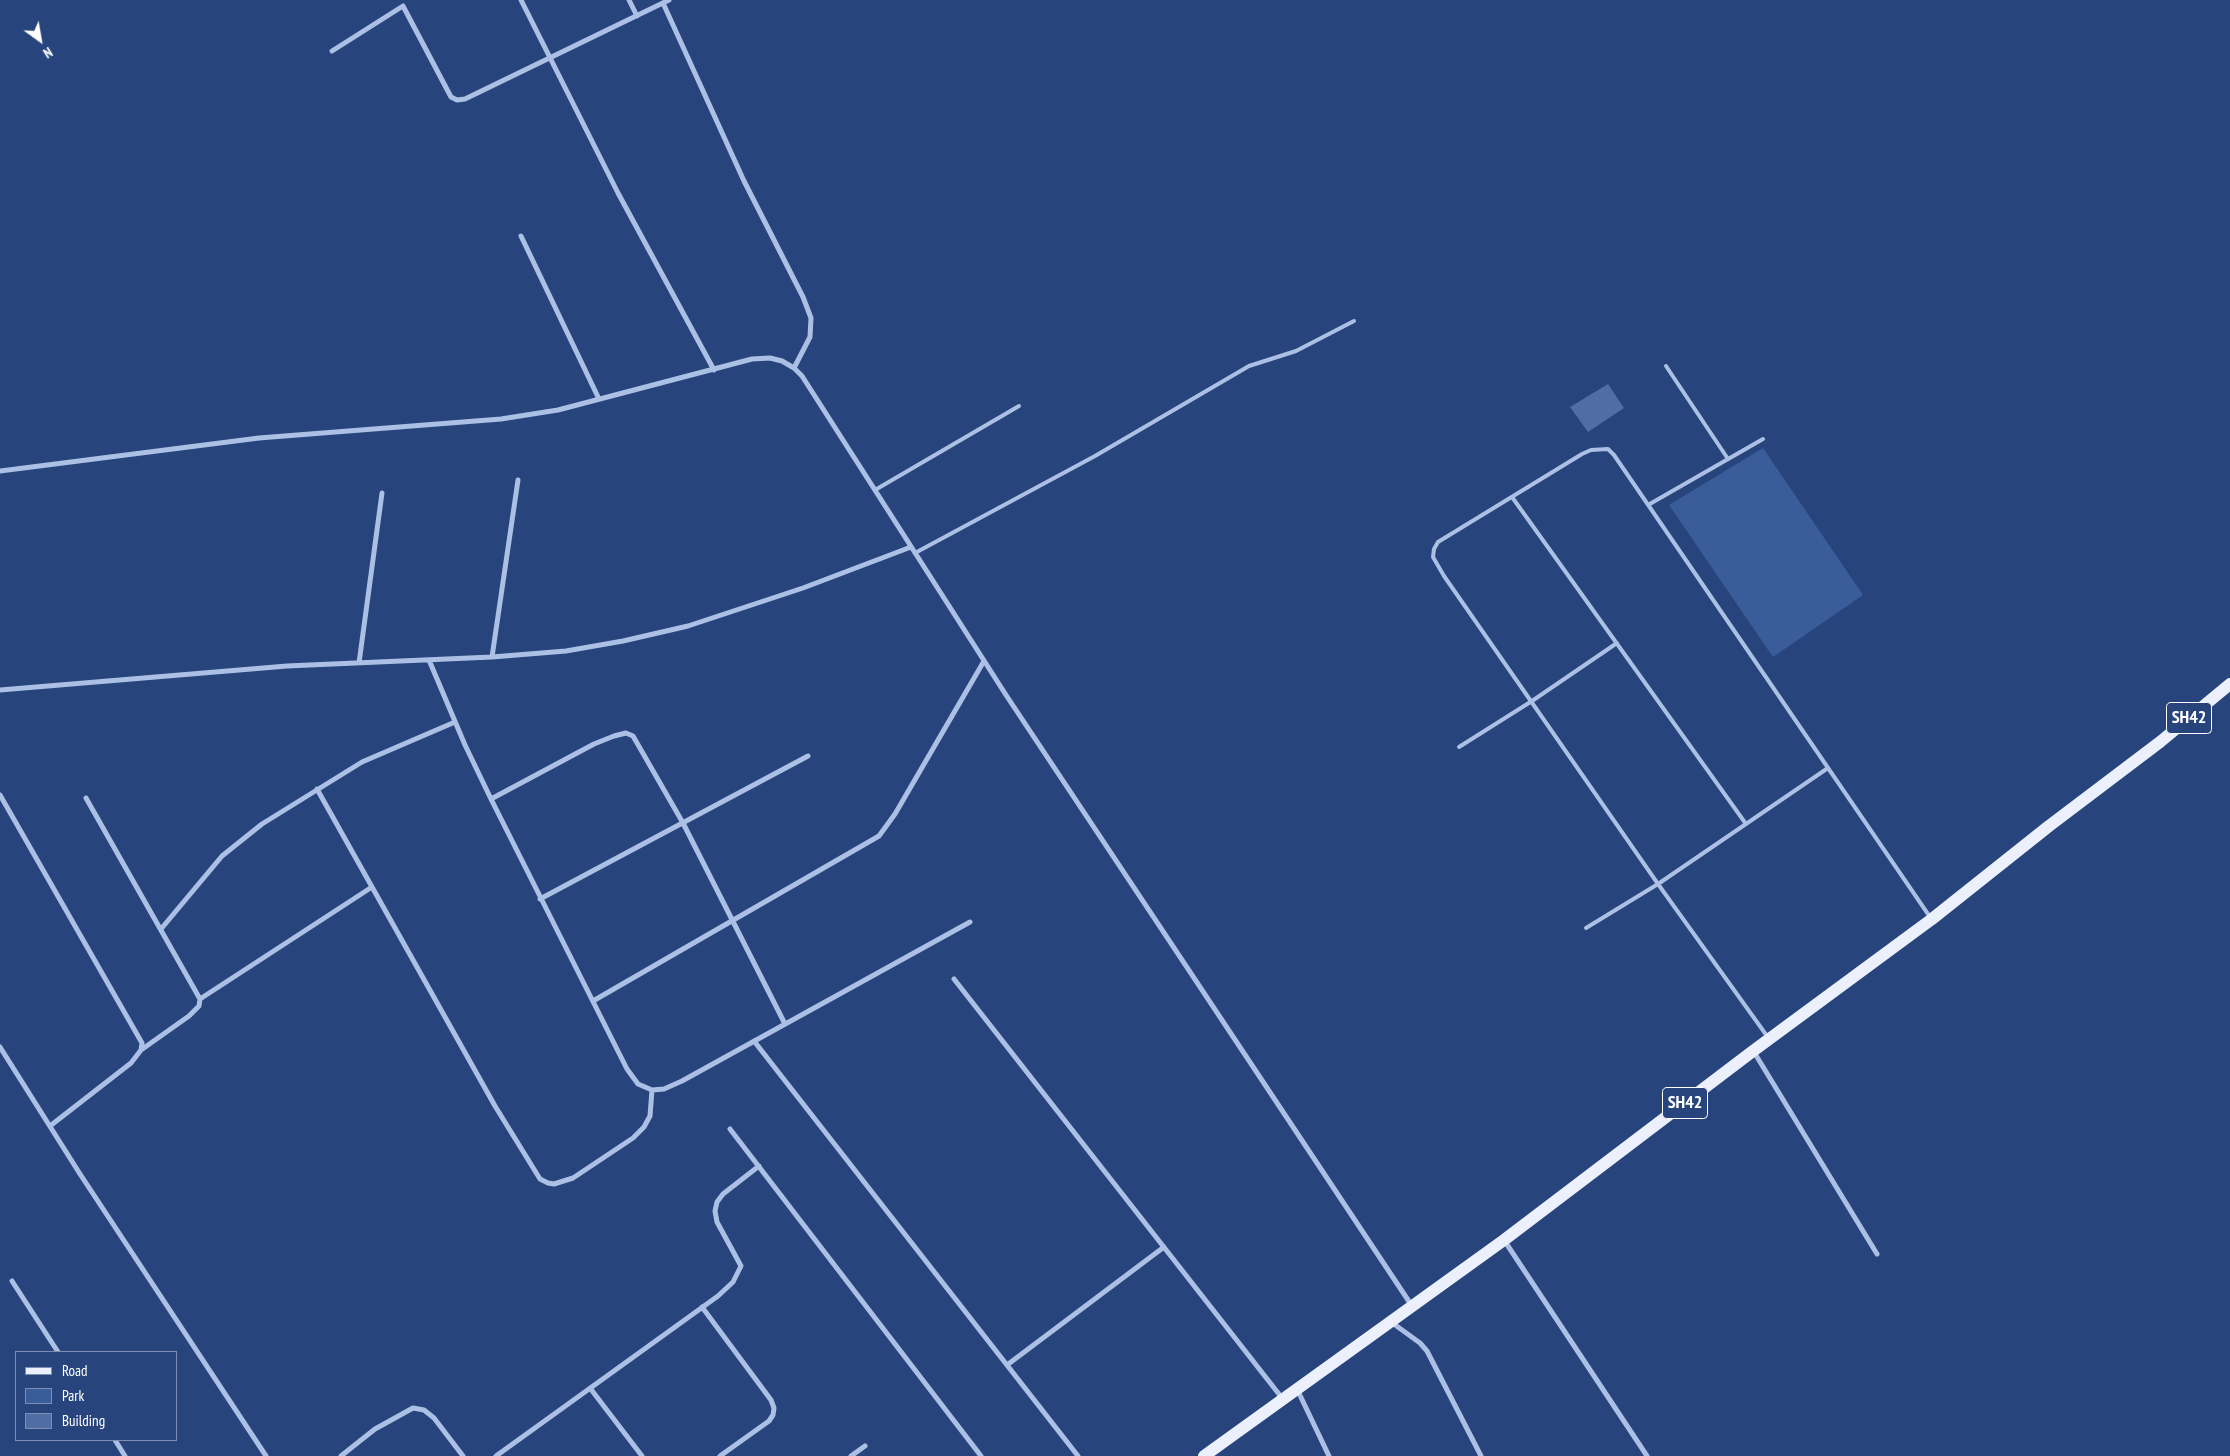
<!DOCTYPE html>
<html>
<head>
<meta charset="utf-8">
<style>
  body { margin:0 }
  #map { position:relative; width:2230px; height:1456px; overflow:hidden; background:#27447c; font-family:"PT Sans Narrow",sans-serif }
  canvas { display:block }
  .legend { position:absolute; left:15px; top:1351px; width:162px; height:90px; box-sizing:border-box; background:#27447c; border:1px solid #7d8fb0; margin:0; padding:6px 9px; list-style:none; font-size:15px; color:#fff }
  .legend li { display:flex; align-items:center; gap:10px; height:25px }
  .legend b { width:25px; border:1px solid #7d8fb0 }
  .north { position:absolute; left:15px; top:15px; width:50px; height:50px; -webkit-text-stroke:4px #27447c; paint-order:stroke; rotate:148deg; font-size:14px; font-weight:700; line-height:20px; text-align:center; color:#fff }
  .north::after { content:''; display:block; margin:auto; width:18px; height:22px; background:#fff; clip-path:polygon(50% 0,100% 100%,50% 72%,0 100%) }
</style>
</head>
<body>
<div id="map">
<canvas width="2230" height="1456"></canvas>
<ul class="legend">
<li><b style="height:6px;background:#ebf0fc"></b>Road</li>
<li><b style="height:14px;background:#3a5d99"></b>Park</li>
<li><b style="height:14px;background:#4f6ea4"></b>Building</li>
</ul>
<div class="north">N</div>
</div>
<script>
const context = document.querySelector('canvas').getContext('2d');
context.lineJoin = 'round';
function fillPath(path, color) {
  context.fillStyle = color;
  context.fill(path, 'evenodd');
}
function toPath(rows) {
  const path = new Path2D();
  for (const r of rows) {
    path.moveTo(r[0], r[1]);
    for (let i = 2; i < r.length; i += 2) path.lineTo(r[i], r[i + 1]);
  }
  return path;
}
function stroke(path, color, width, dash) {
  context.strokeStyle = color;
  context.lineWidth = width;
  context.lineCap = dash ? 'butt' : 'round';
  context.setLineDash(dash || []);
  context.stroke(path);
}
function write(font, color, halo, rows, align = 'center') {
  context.font = font + ' "PT Sans Narrow",sans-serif';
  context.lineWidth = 4.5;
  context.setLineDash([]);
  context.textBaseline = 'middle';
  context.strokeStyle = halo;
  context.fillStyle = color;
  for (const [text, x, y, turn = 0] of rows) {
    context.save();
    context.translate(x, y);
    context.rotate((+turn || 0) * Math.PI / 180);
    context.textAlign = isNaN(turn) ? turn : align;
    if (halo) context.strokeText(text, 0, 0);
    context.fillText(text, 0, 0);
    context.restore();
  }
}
const green = toPath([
  [1763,448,1863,595,1773,657,1669,505]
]);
const building = toPath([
  [1608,384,1624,408,1588,432,1570,407]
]);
const service = toPath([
  [1666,366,1728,459],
  [875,490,1019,406],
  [1512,497,1746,824],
  [1648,505,1763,439],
  [915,553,1095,456,1249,366,1296,351,1354,321],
  [1459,747,1532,701,1617,643],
  [1586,928,1658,884,1828,768],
  [1767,1036,1658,884,1444,576,1433,557,1434,549,1438,542,1582,454,1591,450,1608,449,1614,455,1930,917]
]);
const minor = toPath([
  [521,0,618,193,714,370],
  [629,0,637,16],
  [663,3,744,181,803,297,811,318,810,337,794,368],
  [332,51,403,6,451,97,457,100,465,99,669,0],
  [521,236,599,399],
  [0,471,259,438,501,419,558,410,752,359,770,358,782,361,794,368,802,376,1006,695,1412,1306],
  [492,657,518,480],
  [429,660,465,745,491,799,627,1069,638,1084,652,1090,664,1089,682,1081,970,922],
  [359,663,382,493],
  [0,690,287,666,492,657,566,651,623,641,688,626,803,588,911,547],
  [317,789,495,1106,540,1179,548,1183,554,1184,573,1178,633,1138,644,1127,650,1116,652,1090],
  [0,795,142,1043,141,1050,131,1063,50,1126],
  [86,798,200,999,199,1006,189,1016,141,1050],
  [491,799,594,744,614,736,626,733,633,736,683,823,785,1024],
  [540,899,808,756],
  [161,929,222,856,262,824,362,762,455,722],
  [954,979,1282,1398],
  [200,999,372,887],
  [593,1001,879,836,895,814,984,661],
  [754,1041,1078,1456],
  [0,1047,80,1174,266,1456],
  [1754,1052,1877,1254],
  [730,1129,981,1456],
  [1504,1240,1647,1456],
  [12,1281,58,1352],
  [702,1307,771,1400,774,1408,773,1415,769,1421,720,1456],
  [1391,1322,1420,1343,1427,1351,1481,1456],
  [1007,1365,1164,1247],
  [590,1388,642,1456],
  [1297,1389,1329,1456],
  [115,1440,125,1456],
  [341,1456,375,1429,413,1408,424,1410,434,1418,463,1456],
  [496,1456,718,1296,733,1282,741,1266,717,1222,715,1211,717,1202,723,1194,759,1166],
  [851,1456,865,1446]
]);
const primary = toPath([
  [1204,1456,1504,1240,1753,1051,1932,919,2049,826,2160,742,2230,684]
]);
const shields = [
  [2189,718,45],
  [1685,1103,45]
];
const shieldNames = [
  ["SH42",2189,718],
  ["SH42",1685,1103]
];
fillPath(green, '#3a5d99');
fillPath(building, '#4f6ea4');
stroke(service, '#abc0e4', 4);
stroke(minor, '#abc0e4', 5);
stroke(primary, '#ebf0fc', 12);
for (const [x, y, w] of shields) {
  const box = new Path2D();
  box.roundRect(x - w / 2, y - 15.5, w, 31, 4);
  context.fillStyle = '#27447c';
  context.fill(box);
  stroke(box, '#fff', 1);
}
write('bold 18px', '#fff', null, shieldNames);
</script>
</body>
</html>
